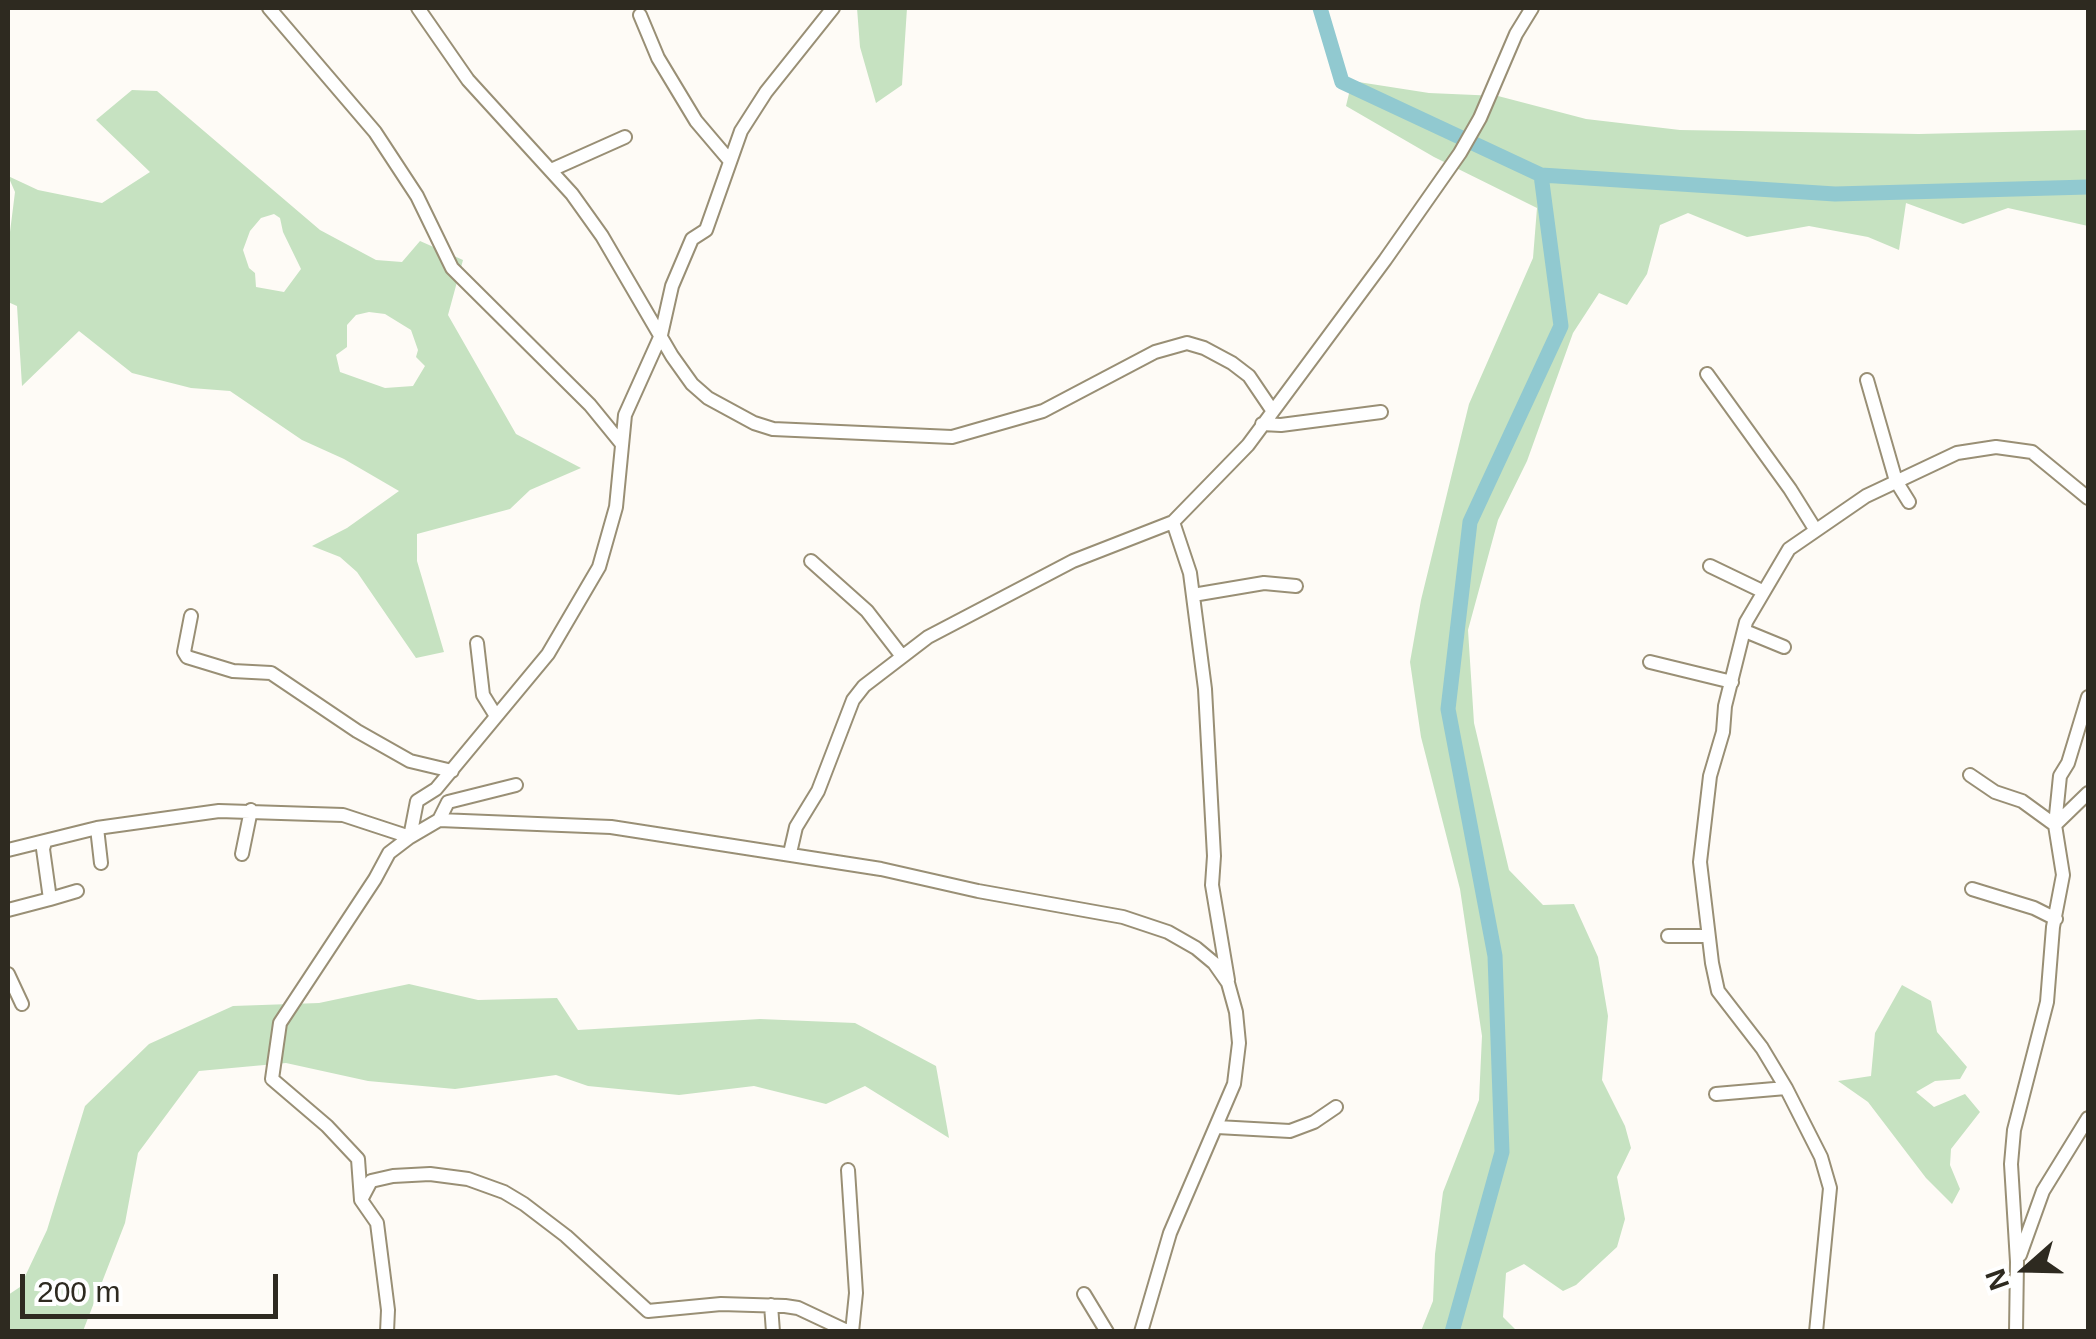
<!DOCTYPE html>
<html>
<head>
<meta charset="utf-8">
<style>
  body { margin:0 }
  #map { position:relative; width:2096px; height:1339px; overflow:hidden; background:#fefbf6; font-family:Arial,sans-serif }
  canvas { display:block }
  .frame { position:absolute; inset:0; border:10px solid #2e2a20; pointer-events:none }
  .north { position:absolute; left:1976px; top:1219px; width:100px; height:100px; -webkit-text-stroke:8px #fff; paint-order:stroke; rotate:250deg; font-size:28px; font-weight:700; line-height:40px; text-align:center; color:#2e2a20 }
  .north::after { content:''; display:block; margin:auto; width:35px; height:45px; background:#2e2a20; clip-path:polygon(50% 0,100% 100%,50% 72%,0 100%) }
  .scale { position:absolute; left:20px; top:1274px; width:258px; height:45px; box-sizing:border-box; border:5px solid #2e2a20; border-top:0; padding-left:12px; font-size:30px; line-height:35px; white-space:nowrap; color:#2e2a20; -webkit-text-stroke:8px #fff; paint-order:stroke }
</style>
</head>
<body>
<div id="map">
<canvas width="2096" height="1339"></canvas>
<div class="frame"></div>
<div class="north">N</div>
<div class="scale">200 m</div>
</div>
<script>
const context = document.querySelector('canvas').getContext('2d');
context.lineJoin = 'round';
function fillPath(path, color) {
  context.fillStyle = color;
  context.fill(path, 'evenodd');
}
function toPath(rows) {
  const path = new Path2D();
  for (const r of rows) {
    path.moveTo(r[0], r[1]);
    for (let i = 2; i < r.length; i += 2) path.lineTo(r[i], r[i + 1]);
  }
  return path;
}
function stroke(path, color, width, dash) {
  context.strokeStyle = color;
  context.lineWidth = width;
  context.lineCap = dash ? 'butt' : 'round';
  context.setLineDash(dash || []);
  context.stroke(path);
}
const green = toPath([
  [857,8,907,8,902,85,876,103,860,47],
  [1352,81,1429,93,1498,96,1586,119,1680,130,1919,134,2088,130,2088,226,2008,208,1963,224,1906,203,1899,250,1868,237,1809,226,1747,237,1688,213,1660,225,1647,274,1627,305,1599,293,1573,333,1527,461,1498,520,1468,630,1474,723,1509,870,1543,905,1574,904,1598,957,1608,1016,1602,1080,1625,1126,1631,1148,1617,1177,1625,1219,1617,1247,1576,1285,1563,1291,1524,1264,1506,1273,1503,1317,1517,1331,1421,1331,1433,1301,1435,1254,1443,1192,1479,1100,1482,1036,1460,889,1421,737,1410,662,1421,600,1469,404,1533,258,1537,208,1434,157,1346,106],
  [132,90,157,91,320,230,376,260,402,262,420,241,463,260,448,315,516,434,581,468,530,490,510,509,417,534,417,561,444,652,416,658,357,572,340,557,312,546,347,528,399,491,344,459,302,440,230,391,191,388,132,373,79,331,22,386,17,306,8,302,8,248,15,192,8,176,38,190,102,203,150,172,96,120],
  [274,214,280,218,283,232,301,269,284,292,256,287,255,273,249,268,243,250,250,231,261,218],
  [369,312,385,314,411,330,418,350,416,357,425,366,413,386,385,388,340,372,336,355,347,347,347,325,356,315],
  [409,984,478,1000,557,998,578,1030,760,1019,855,1023,936,1066,949,1138,865,1086,826,1104,754,1086,679,1095,588,1086,556,1075,455,1089,368,1081,286,1063,199,1071,138,1153,125,1223,83,1331,8,1332,8,1295,20,1287,47,1230,85,1106,149,1044,233,1006,319,1003],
  [1902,985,1931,1001,1937,1032,1967,1067,1960,1079,1935,1081,1916,1092,1934,1107,1965,1094,1980,1112,1951,1149,1950,1165,1960,1189,1952,1204,1926,1178,1868,1102,1838,1081,1871,1076,1875,1033]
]);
const river = toPath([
  [1320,8,1342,82,1541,175,1835,194,2088,187],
  [1452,1332,1502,1152,1495,956,1448,709,1470,522,1561,326,1541,175]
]);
const minor = toPath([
  [269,8,375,132,417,196,452,268,590,405,621,443],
  [418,8,468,80,572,194,602,236,672,356,692,384,708,398,754,423,773,429,952,437,1043,411,1155,352,1187,343,1204,348,1232,363,1249,376,1272,410],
  [640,15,658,58,696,121,730,161],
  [551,170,625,137],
  [1707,374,1790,489,1815,529],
  [1867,380,1896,481,1909,502],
  [1262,424,1281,425,1381,412],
  [1173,522,1190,573,1205,689,1214,856,1212,885,1228,980],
  [811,561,867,611,901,655],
  [1710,566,1762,591],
  [1193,595,1264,583,1296,586],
  [191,616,184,652,187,657,233,671,271,673,357,731,410,761,452,771],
  [1745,631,1784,647],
  [477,643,483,695,496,716],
  [1650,662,1732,682],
  [1970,775,1995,792,2022,801,2055,825,2088,793],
  [439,820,448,802,516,785],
  [97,828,101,863],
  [8,850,97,828,219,811,343,815,410,837,439,820,611,827,881,869,978,891,1123,917,1168,932,1196,948,1214,963,1228,983,1236,1012,1239,1043,1234,1084,1170,1233,1141,1332],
  [790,853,796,827,818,791,853,700,864,686,928,637,1073,561,1173,522,1248,445,1385,260,1460,153,1480,118,1516,34,1532,8],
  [242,854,251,810],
  [1972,889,2034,908,2056,919],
  [50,899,77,891],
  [8,910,50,899,43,849,45,842],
  [1668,936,1708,936],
  [8,974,22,1004],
  [1716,1094,1786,1088],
  [1217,1127,1290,1131,1314,1122,1336,1107],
  [848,1170,856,1293,852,1332],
  [361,1200,371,1181,393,1176,430,1174,468,1179,504,1192,524,1204,566,1236,648,1311,721,1304,785,1306,798,1308,849,1332],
  [2020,1255,2043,1191,2088,1118],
  [1084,1294,1107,1332],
  [771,1305,773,1332],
  [387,1332,388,1310,377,1223,361,1200,358,1159,327,1126,272,1079,280,1023,375,879,389,853,410,837,417,801,436,789,548,654,599,567,616,507,625,415,661,335,672,286,692,239,706,230,741,131,766,92,833,8],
  [1816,1332,1830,1188,1821,1157,1786,1088,1762,1048,1718,991,1712,963,1700,862,1710,776,1723,732,1725,706,1746,622,1789,549,1866,496,1957,453,1996,447,2032,452,2088,498],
  [2016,1332,2017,1262,2011,1164,2014,1130,2047,1002,2053,927,2063,875,2055,825,2060,776,2068,763,2088,697]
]);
fillPath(green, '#c6e2c1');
stroke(river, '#91c9d0', 15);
stroke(minor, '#998f75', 16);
stroke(minor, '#fff', 12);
</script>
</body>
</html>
